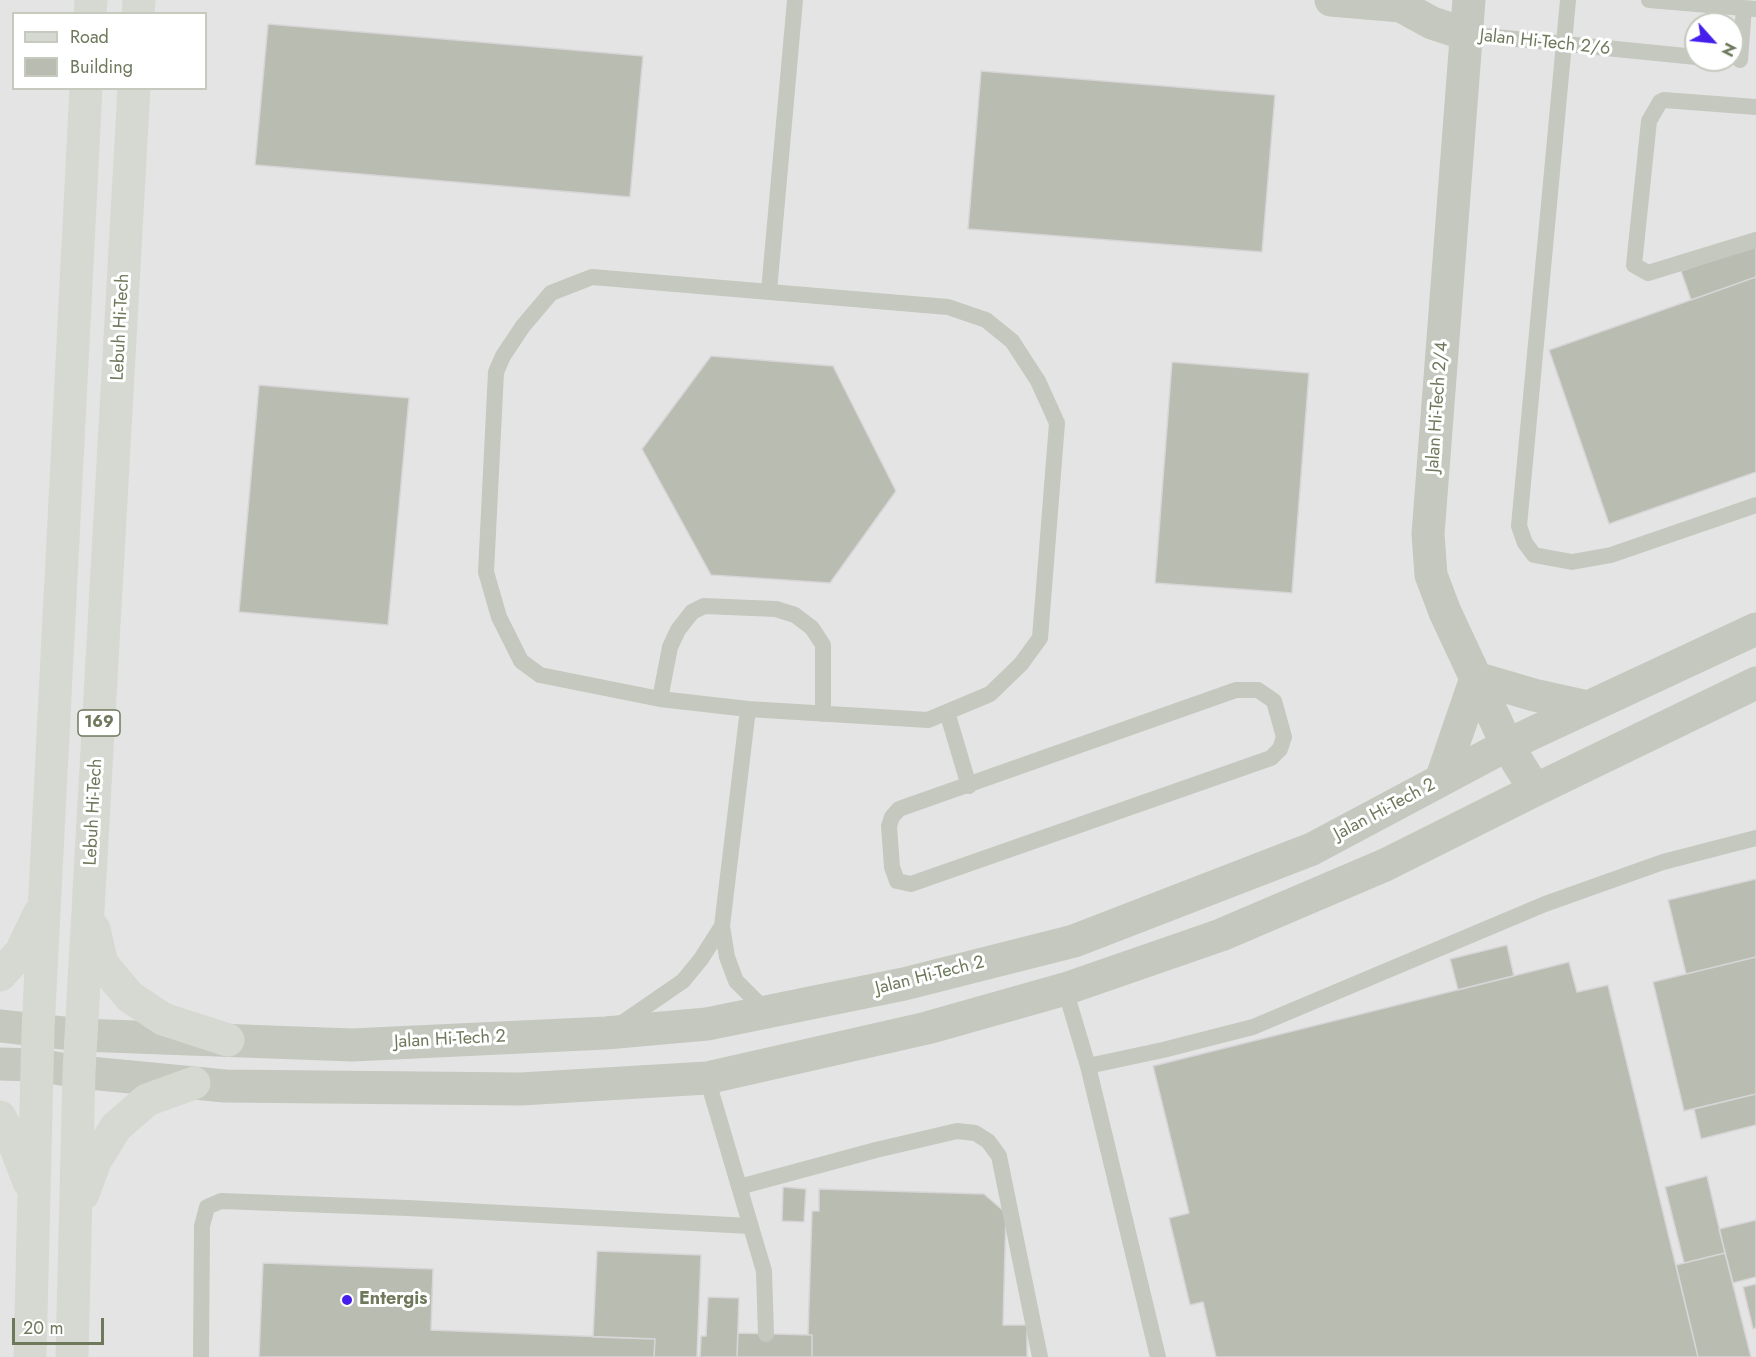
<!DOCTYPE html>
<html>
<head>
<meta charset="utf-8">
<style>
  body { margin:0 }
  #map { position:relative; width:1756px; height:1357px; overflow:hidden; background:#f6f3f6; font-family:Jost,sans-serif }
  canvas { display:block }
  .legend { position:absolute; left:12px; top:12px; width:195px; height:78px; box-sizing:border-box; background:#fff; border:2px solid #c5c9be; margin:0; padding:8px 10px; list-style:none; font-size:18px; color:#6e795c }
  .legend li { display:flex; align-items:center; gap:12px; height:30px }
  .legend b { width:30px; border:2px solid #c5c9be }
  .north { position:absolute; left:1684px; top:12px; width:60px; height:60px; box-sizing:border-box; background:#fff; border:2px solid #c5c9be; border-radius:50%; rotate:117deg; font-size:16px; font-weight:700; line-height:24px; text-align:center; color:#6e795c }
  .north::after { content:''; display:block; margin:auto; width:21px; height:27px; background:#451eeb; clip-path:polygon(50% 0,100% 100%,50% 72%,0 100%) }
  .scale { position:absolute; left:12px; top:1318px; width:92px; height:27px; box-sizing:border-box; border:3px solid #6e795c; border-top:0; padding-left:8px; font-size:18px; line-height:21px; white-space:nowrap; color:#6e795c; -webkit-text-stroke:4px #fff; paint-order:stroke }
</style>
</head>
<body>
<div id="map">
<canvas width="1756" height="1357"></canvas>
<ul class="legend">
<li><b style="height:8px;background:#d6d9d1"></b>Road</li>
<li><b style="height:16px;background:#b9bdb1"></b>Building</li>
</ul>
<div class="north">N</div>
<div class="scale">20 m</div>
</div>
<script>
const context = document.querySelector('canvas').getContext('2d');
context.lineJoin = 'round';
function fillPath(path, color) {
  context.fillStyle = color;
  context.fill(path, 'evenodd');
}
function toPath(rows) {
  const path = new Path2D();
  for (const r of rows) {
    path.moveTo(r[0], r[1]);
    for (let i = 2; i < r.length; i += 2) path.lineTo(r[i], r[i + 1]);
  }
  return path;
}
function stroke(path, color, width, dash) {
  context.strokeStyle = color;
  context.lineWidth = width;
  context.lineCap = dash ? 'butt' : 'round';
  context.setLineDash(dash || []);
  context.stroke(path);
}
function write(font, color, halo, rows, align = 'center') {
  context.font = font + ' Jost,sans-serif';
  context.lineWidth = 6;
  context.setLineDash([]);
  context.textBaseline = 'middle';
  context.strokeStyle = halo;
  context.fillStyle = color;
  for (const [text, x, y, turn = 0] of rows) {
    context.save();
    context.translate(x, y);
    context.rotate((+turn || 0) * Math.PI / 180);
    context.textAlign = isNaN(turn) ? turn : align;
    if (halo) context.strokeText(text, 0, 0);
    context.fillText(text, 0, 0);
    context.restore();
  }
}
const built = toPath([
  [0,0,1756,0,1756,1357,0,1357],
  [14,14,206,14,206,88,14,88],
  [1696,24,1732,24,1732,60,1696,60]
]);
const building = toPath([
  [268,24,643,56,630,197,255,165,268,24],
  [981,71,1275,95,1262,252,968,229,981,71],
  [1756,245,1756,277,1691,300,1681,271,1756,245],
  [1756,277,1756,472,1609,524,1549,350,1756,277],
  [711,356,833,366,896,491,830,583,711,575,642,449,711,356],
  [1172,362,1309,373,1292,593,1155,583,1172,362],
  [259,385,409,398,388,625,239,612,259,385],
  [1756,879,1756,957,1686,974,1668,900,1756,879],
  [1507,945,1514,976,1458,990,1450,959,1507,945],
  [1756,957,1756,1094,1684,1111,1653,982,1756,957],
  [1569,962,1577,992,1608,985,1698,1357,1216,1357,1203,1302,1190,1305,1169,1218,1189,1213,1153,1066,1569,962],
  [1756,1094,1756,1125,1701,1139,1694,1109,1756,1094],
  [1707,1176,1725,1253,1684,1263,1665,1187,1707,1176],
  [783,1187,806,1189,804,1222,782,1221,783,1187],
  [819,1189,984,1194,1006,1213,1003,1325,1027,1325,1027,1357,812,1357,812,1335,808,1335,812,1211,819,1211,819,1189],
  [1756,1220,1756,1277,1733,1283,1719,1229,1756,1220],
  [597,1251,701,1255,697,1357,654,1357,655,1339,593,1337,597,1251],
  [1725,1253,1751,1357,1698,1357,1676,1265,1725,1253],
  [263,1263,433,1269,431,1330,655,1339,654,1357,259,1357,263,1263],
  [1756,1284,1756,1328,1753,1329,1743,1287,1756,1284],
  [708,1297,739,1298,737,1357,700,1357,701,1336,706,1336,708,1297],
  [738,1333,812,1335,812,1357,737,1357,738,1333]
]);
const service = toPath([
  [1568,0,1519,526,1525,543,1534,555,1572,562,1611,555,1756,505],
  [1649,0,1756,9],
  [1466,34,1696,57],
  [1740,60,1744,8],
  [1756,107,1664,100,1660,102,1649,121,1634,265,1648,273,1756,240],
  [592,277,948,307,986,320,1012,341,1038,381,1057,423,1040,638,1021,664,990,694,928,720,748,709,660,699,540,675,521,661,499,617,486,572,496,372,503,356,523,326,551,293,592,277],
  [769,291,795,0],
  [1236,690,1258,690,1274,701,1284,737,1280,749,1271,758,911,884,897,881,892,867,889,826,892,817,899,809,1236,690],
  [660,699,670,647,678,630,692,612,704,606,776,609,795,615,812,628,823,645,823,714],
  [748,709,722,926,727,957,736,981,767,1012],
  [947,712,969,786],
  [1065,989,1088,1066,1158,1357],
  [619,1025,683,981,701,959,722,926],
  [1088,1066,1163,1050,1253,1027,1545,904,1663,862,1756,838],
  [707,1078,764,1271,766,1334],
  [739,1187,876,1150,957,1131,975,1133,988,1141,999,1156,1040,1357],
  [201,1357,202,1226,207,1207,221,1201,408,1208,750,1226]
]);
const minor = toPath([
  [1331,0,1401,6,1432,23,1466,34],
  [1469,0,1428,534,1431,575,1445,612,1507,745,1535,790],
  [1441,780,1476,678,1534,695,1588,707],
  [0,1026,81,1035,352,1045,606,1033,707,1024,904,984,1074,941,1312,849,1507,745,1756,629],
  [0,1064,37,1065,79,1072,225,1086,521,1089,707,1078,927,1028,1065,989,1221,935,1385,865,1535,790,1756,683]
]);
const primary = toPath([
  [90,14,91,0],
  [138,14,139,0],
  [94,929,102,964,130,997,163,1019,228,1040],
  [0,975,21,952,39,914],
  [0,1117,14,1143,29,1182],
  [83,1194,95,1161,116,1127,147,1100,194,1083],
  [30,1357,38,1029,86,88],
  [72,1357,79,1072,134,88]
]);
const markers = [
  [347,1300,6,"#451eeb"]
];
const shields = [
  [99,723,42]
];
const shieldNames = [
  ["169",99,723]
];
const streetNames = [
  ["Jalan Hi-Tech 2/6",1545,43,6],
  ["Lebuh Hi-Tech",121,327,-87],
  ["Jalan Hi-Tech 2/4",1438,407,-86],
  ["Jalan Hi-Tech 2",1385,810,-28],
  ["Lebuh Hi-Tech",94,812,-87],
  ["Jalan Hi-Tech 2",930,976,-14],
  ["Jalan Hi-Tech 2",450,1040,-3]
];
const poiNames = [
  ["Entergis",359,1300]
];
fillPath(built, '#e5e4e4');
fillPath(building, '#b9bdb1');
stroke(building, '#d8d5d8', 1.5);
stroke(service, '#c4c8bf', 16);
stroke(minor, '#c4c8bf', 33);
stroke(primary, '#d6d9d1', 33);
for (const [x, y, r, color] of markers) {
  const dot = new Path2D();
  dot.arc(x, y, r, 0, 2 * Math.PI);
  context.fillStyle = color;
  context.fill(dot);
  stroke(dot, '#fff', 2);
}
for (const [x, y, w] of shields) {
  const box = new Path2D();
  box.roundRect(x - w / 2, y - 13, w, 26, 4.5);
  context.fillStyle = '#fff';
  context.fill(box);
  stroke(box, '#6e795c', 1.5);
}
write('bold 16px', '#6e795c', null, shieldNames);
write('18px', '#6e795c', '#fff', streetNames);
write('bold 18px', '#6e795c', '#fff', poiNames, 'left');
</script>
</body>
</html>
